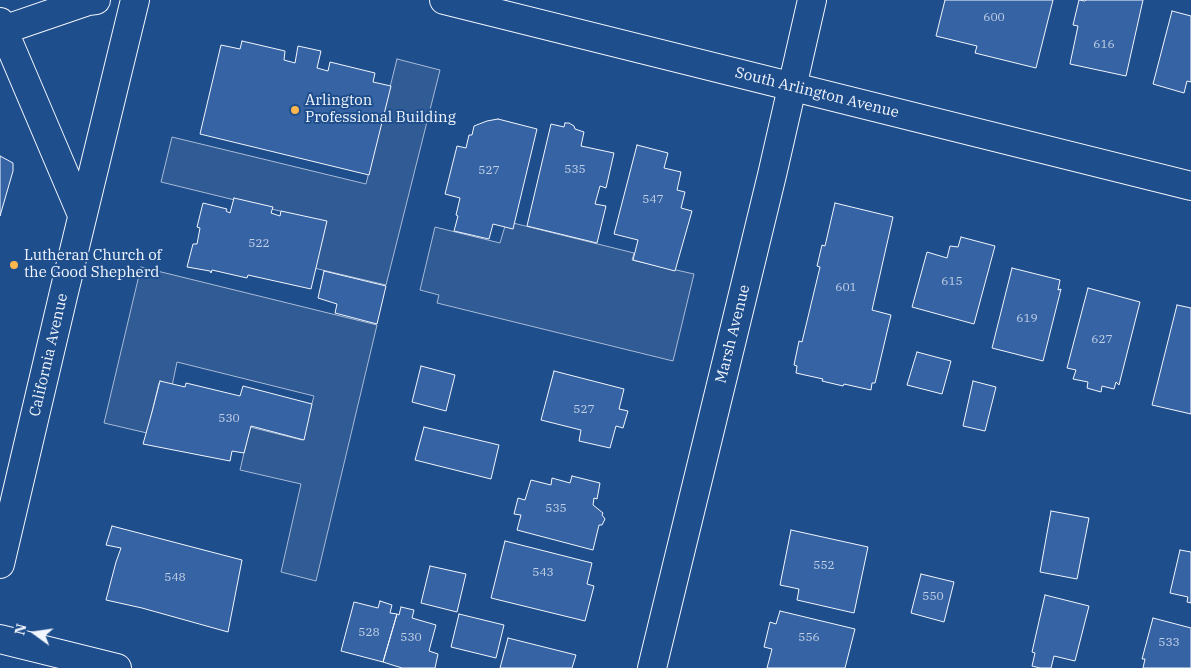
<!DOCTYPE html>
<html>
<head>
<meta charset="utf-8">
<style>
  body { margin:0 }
  #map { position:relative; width:1191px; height:668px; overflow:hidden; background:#1f4e8c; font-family:"IBM Plex Serif",serif }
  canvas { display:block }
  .north { position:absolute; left:10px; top:608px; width:50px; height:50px; -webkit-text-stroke:4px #1f4e8c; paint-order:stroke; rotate:284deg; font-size:14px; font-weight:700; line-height:20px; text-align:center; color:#f2f6ff }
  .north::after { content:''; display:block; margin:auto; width:18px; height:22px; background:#f2f6ff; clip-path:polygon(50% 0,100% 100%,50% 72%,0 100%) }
</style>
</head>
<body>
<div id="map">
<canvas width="1191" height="668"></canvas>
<div class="north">N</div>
</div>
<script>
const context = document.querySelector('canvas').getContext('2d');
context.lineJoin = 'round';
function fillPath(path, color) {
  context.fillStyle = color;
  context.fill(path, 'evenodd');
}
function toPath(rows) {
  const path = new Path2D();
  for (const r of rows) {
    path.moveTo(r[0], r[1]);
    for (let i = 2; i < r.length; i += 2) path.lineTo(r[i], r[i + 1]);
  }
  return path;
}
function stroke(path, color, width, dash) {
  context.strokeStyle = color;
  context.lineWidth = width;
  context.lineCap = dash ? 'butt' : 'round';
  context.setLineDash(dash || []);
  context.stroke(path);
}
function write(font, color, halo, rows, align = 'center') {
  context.font = font + ' "IBM Plex Serif",serif';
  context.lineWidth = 4;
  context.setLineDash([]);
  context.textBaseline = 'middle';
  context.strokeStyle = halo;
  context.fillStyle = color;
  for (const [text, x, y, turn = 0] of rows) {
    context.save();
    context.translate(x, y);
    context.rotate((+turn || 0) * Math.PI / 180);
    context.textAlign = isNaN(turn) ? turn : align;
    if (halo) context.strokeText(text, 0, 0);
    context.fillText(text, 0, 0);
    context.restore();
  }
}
const built = toPath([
  [397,59,440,70,386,285,314,268,325,222,161,182,172,137,366,184,397,59],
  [513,223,634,253,632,260,694,274,673,361,437,303,439,295,420,290,435,227,500,243,505,226,513,223],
  [141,267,377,325,316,581,281,572,301,484,240,470,250,427,302,440,314,396,177,362,172,386,159,383,147,433,104,423,141,267]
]);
const building = toPath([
  [945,0,1053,0,1036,68,975,53,977,46,936,36,945,0],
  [1079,0,1085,1,1086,0,1143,0,1126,76,1070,64,1078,26,1073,25,1079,0],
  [1172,11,1191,16,1191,82,1187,81,1184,93,1153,84,1172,11],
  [242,41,285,51,284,60,295,63,298,46,321,51,317,68,328,71,330,62,375,73,373,82,391,86,369,175,200,134,221,45,240,49,242,41],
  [498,119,537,129,513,229,493,224,489,239,454,231,458,216,456,215,460,198,445,194,457,146,466,148,469,135,472,135,474,126,487,121,498,119],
  [565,123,569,123,574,126,575,129,584,132,581,146,614,153,606,188,600,186,595,204,606,206,597,243,527,226,551,124,564,127,565,123],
  [637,145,668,153,664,168,681,172,677,190,685,192,681,208,692,211,675,271,633,260,638,240,614,234,637,145],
  [0,156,13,163,13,171,0,216,0,156],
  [234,198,273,207,271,213,280,216,281,211,327,221,311,289,248,275,247,278,212,270,211,273,210,271,187,267,193,244,197,244,200,228,197,227,203,203,227,209,226,211,230,213,234,198],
  [835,203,893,217,872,310,891,315,875,383,872,383,871,390,844,384,843,386,822,381,823,379,796,373,797,366,794,365,799,341,802,342,820,267,817,266,822,245,825,246,835,203],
  [961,237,995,246,974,324,912,307,927,252,947,258,950,246,958,247,961,237],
  [1012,268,1060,280,1058,290,1061,289,1043,361,992,348,1012,268],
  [324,271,386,286,377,324,335,313,337,304,318,298,324,271],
  [1088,288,1140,302,1119,385,1116,382,1114,389,1102,386,1101,392,1087,388,1088,382,1073,379,1076,370,1067,368,1088,288],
  [1177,305,1191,308,1191,414,1152,405,1177,305],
  [917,352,951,361,942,394,907,385,917,352],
  [421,366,455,375,446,411,412,402,421,366],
  [554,371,624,389,619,409,628,411,623,428,616,426,610,448,579,441,581,430,541,420,554,371],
  [160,381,185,387,186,383,240,396,243,386,312,404,304,440,251,426,244,453,232,451,230,461,143,444,152,412,160,381],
  [973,381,996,387,985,431,963,426,973,381],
  [424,427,499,445,491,479,415,460,424,427],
  [572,476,600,483,597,499,594,498,593,505,603,513,602,515,605,519,602,525,599,525,593,550,517,530,521,515,514,514,518,498,525,500,531,480,551,485,552,478,570,483,572,476],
  [1051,511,1089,518,1077,579,1040,572,1051,511],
  [112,526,242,560,228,632,142,608,106,600,116,562,121,548,106,545,112,526],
  [791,530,868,547,854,613,797,600,799,589,780,585,791,530],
  [505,541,592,563,587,584,594,586,585,621,491,598,505,541],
  [1180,550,1191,552,1191,603,1187,602,1188,597,1170,593,1180,550],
  [430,566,466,574,457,612,421,603,430,566],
  [921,574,954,582,944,622,911,613,921,574],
  [1045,595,1089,606,1075,661,1054,656,1051,668,1040,668,1032,666,1035,653,1032,652,1045,595],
  [380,601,392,605,390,613,397,614,383,662,341,651,354,602,378,608,380,601],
  [401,607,414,610,412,618,436,625,429,651,438,654,435,668,402,668,383,662,397,614,399,615,401,607],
  [780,611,855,629,845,668,767,668,772,649,764,647,770,622,776,624,780,611],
  [459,614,504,625,496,658,451,647,459,614],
  [1153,618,1191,628,1191,668,1143,668,1145,659,1142,659,1153,618],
  [508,638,576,655,572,668,500,668,508,638]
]);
const minor = toPath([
  [0,639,117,668],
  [652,668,772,175,812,0]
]);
const major = toPath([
  [444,0,1191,186],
  [0,22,82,215],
  [3,30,88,1,96,0],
  [0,564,64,292,135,0]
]);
const markers = [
  [295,110,5,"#ffb74d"],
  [14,265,5,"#ffb74d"]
];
const numberNames = [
  ["600",994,18],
  ["616",1104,45],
  ["535",575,170],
  ["527",489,171],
  ["547",653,200],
  ["522",259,244],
  ["615",952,282],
  ["601",846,288],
  ["619",1027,319],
  ["627",1102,340],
  ["527",584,410],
  ["530",229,419],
  ["535",556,509],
  ["552",824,566],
  ["543",543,573],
  ["548",175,578],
  ["550",933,597],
  ["528",369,633],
  ["530",411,638],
  ["556",809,638],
  ["533",1169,643]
];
const streetNames = [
  ["South Arlington Avenue",817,93,14],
  ["Marsh Avenue",733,334,-76],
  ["California Avenue",49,355,-77]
];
const poiNames = [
  ["Arlington",305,101],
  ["Professional Building",305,118],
  ["Lutheran Church of",24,256],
  ["the Good Shepherd",24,273]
];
fillPath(built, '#305b95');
stroke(built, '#a8bbd7', 1);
fillPath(building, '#3563a3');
stroke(building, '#f2f6ff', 1);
stroke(minor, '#f2f6ff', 30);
stroke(major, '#f2f6ff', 30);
stroke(minor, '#1f4e8c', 28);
stroke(major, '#1f4e8c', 28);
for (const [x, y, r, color] of markers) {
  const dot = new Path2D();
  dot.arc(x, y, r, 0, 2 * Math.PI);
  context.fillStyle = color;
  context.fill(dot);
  stroke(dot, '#1f4e8c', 2);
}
write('12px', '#c3d1e8', null, numberNames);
write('15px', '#f2f6ff', '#1f4e8c', streetNames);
write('15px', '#f2f6ff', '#1f4e8c', poiNames, 'left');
</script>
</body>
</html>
